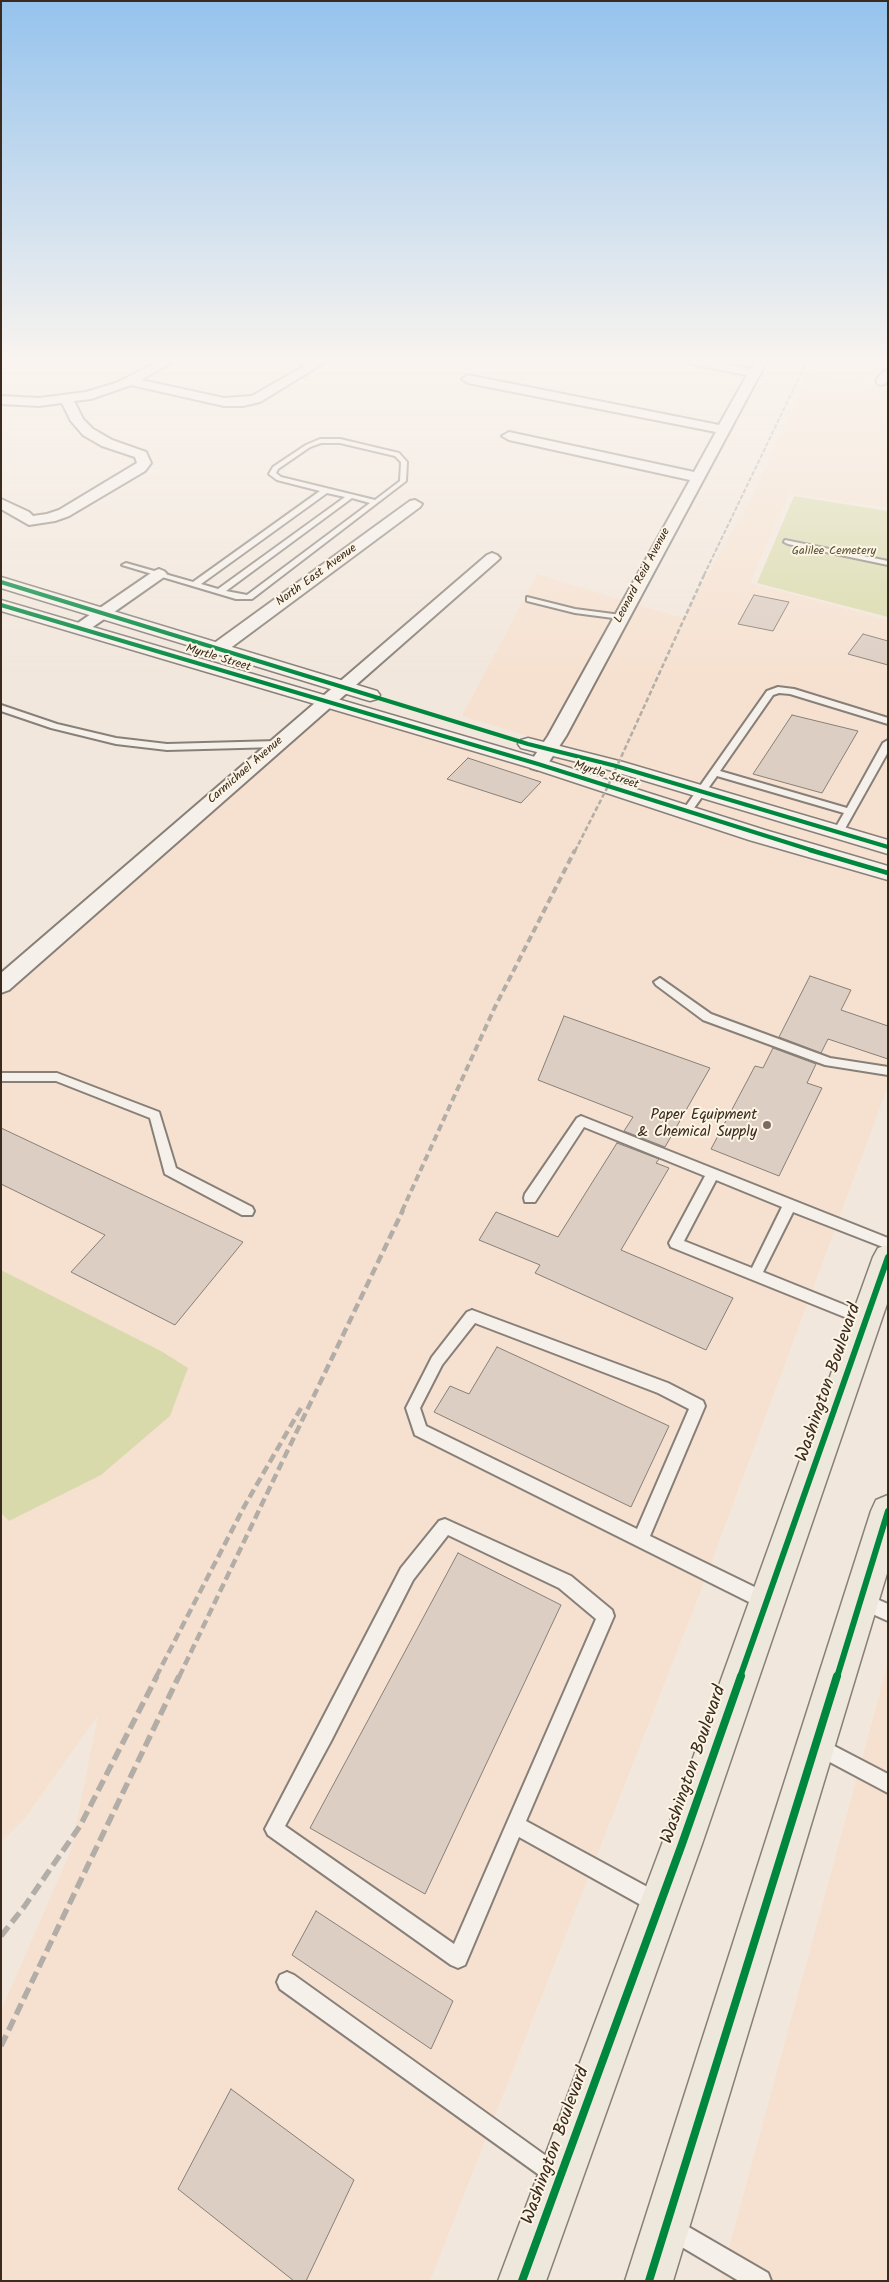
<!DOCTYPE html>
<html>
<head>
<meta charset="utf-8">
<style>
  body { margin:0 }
  #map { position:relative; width:889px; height:2282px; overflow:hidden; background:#f2e7dc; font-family:Kalam,sans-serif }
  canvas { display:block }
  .frame { position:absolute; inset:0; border:2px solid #3b2a1e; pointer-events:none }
</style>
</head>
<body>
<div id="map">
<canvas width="889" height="2282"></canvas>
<div class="frame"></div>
</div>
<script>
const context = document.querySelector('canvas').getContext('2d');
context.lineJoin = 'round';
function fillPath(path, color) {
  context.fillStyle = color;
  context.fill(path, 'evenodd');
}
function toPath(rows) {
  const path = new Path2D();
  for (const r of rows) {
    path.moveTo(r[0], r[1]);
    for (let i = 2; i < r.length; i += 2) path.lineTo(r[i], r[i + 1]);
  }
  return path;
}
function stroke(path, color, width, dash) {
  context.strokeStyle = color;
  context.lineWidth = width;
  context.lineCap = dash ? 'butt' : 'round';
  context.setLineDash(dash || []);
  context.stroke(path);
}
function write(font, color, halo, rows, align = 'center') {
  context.font = font + ' Kalam,sans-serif';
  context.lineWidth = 4;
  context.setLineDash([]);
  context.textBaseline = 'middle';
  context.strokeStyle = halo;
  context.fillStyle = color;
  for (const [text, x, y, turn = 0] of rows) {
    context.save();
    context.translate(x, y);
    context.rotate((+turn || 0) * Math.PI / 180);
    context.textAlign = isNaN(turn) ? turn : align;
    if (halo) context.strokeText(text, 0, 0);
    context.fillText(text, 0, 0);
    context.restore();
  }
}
const built = toPath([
  [809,373,888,388,888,508,789,494,750,583,888,620,888,840,621,761,560,746,566,738,636,604,683,618,755,491],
  [537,574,621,600,549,734,543,741,462,716],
  [328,708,534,769,753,841,888,880,888,1086,701,1590,430,2281,1,2281,1,2011,71,1850,98,1715,25,1818,1,1842,1,1513,9,1521,161,1351,1,1270,1,996],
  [552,756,612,772,888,854,888,866,612,783,549,761],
  [888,1663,888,2281,720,2281]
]);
const green = toPath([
  [794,496,888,511,888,617,757,583],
  [1,1270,161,1351,188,1368,170,1416,101,1475,9,1521,1,1513]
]);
const building = toPath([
  [754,595,789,602,773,631,738,624,754,595],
  [863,634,888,641,888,665,848,654,863,634],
  [792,715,858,731,822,793,753,774,792,715],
  [468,758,541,782,521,803,447,779,468,758],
  [810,976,851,990,841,1010,888,1026,888,1059,828,1039,821,1053,779,1037,810,976],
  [564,1016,710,1068,665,1147,624,1131,633,1117,538,1080,564,1016],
  [773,1048,816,1064,807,1083,822,1088,779,1176,711,1149,755,1066,763,1068,773,1048],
  [1,1128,243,1242,175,1325,71,1272,105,1235,1,1184,1,1128],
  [617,1143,659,1159,656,1163,669,1168,621,1250,733,1298,706,1350,535,1273,540,1265,479,1240,496,1212,558,1237,617,1143],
  [497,1347,669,1426,631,1507,434,1412,450,1386,469,1394,497,1347],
  [458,1553,561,1605,425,1894,310,1828,458,1553],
  [316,1911,453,2001,431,2049,292,1955,316,1911],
  [231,2089,354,2180,306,2281,294,2281,178,2189,231,2089]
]);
const service = toPath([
  [320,439,340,439,399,453,407,462,406,481,252,599,236,599,122,565,126,563,193,582,320,491,277,480,269,474,273,467,306,445,320,439],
  [321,443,340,443,395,456,401,462,400,481,375,500,281,477,276,473,278,469,310,447,321,443],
  [327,493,345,497,218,589,201,584,327,493],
  [352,498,370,503,247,595,226,591,352,498],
  [785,540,888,561,888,565,788,544,784,542,785,540],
  [527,597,575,609,621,615,625,617,621,619,575,613,527,601,527,597],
  [778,687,794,689,888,718,888,724,790,694,779,693,773,695,720,771,847,808,883,743,888,740,888,752,842,834,838,835,833,832,844,813,717,776,689,815,686,816,681,813,767,691,778,687],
  [1,705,57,724,116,738,167,744,277,741,282,744,277,747,167,750,116,744,51,728,1,711,1,705],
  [660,978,711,1014,830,1058,888,1067,888,1075,825,1065,703,1020,656,985,654,982,660,978],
  [1,1073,57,1073,159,1112,176,1168,252,1207,254,1211,252,1215,242,1215,165,1174,150,1118,56,1081,1,1081,1,1073],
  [581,1116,888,1238,888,1249,793,1212,763,1272,872,1316,874,1320,872,1324,867,1326,862,1324,671,1247,669,1243,705,1176,584,1127,535,1202,525,1202,524,1198,525,1194,577,1118,581,1116],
  [716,1180,782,1207,752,1268,684,1241,716,1180],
  [472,1310,668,1383,703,1401,705,1406,650,1536,773,1596,775,1602,773,1608,767,1610,761,1608,415,1435,406,1408,432,1357,467,1312,472,1310],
  [475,1323,658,1393,689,1409,637,1529,426,1426,420,1408,442,1365,475,1323],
  [445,1519,571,1576,612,1610,614,1616,526,1821,664,1896,666,1903,664,1910,657,1912,650,1910,519,1837,465,1965,458,1968,451,1965,268,1835,265,1829,401,1568,439,1521,445,1519],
  [448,1535,559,1588,596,1619,454,1944,285,1826,331,1741,413,1580,448,1535],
  [863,1593,888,1604,888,1621,857,1607,855,1601,857,1595,863,1593],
  [817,1737,888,1774,888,1793,811,1752,808,1746,811,1740,817,1737],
  [287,1972,294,1975,563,2168,567,2175,563,2182,556,2186,549,2182,280,1989,277,1982,280,1975,287,1972],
  [673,2218,768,2273,771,2281,739,2281,665,2237,662,2229,665,2221,673,2218]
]);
const minor = toPath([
  [160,361,174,361,141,380,224,398,252,396,313,361,327,361,260,402,243,406,224,406,131,385,91,399,74,401,83,419,93,429,112,440,146,452,151,463,145,471,69,516,55,521,29,525,1,509,1,499,29,512,33,516,47,514,59,510,137,463,135,457,102,446,83,435,71,421,62,403,39,406,1,404,1,396,39,398,86,392,116,383,160,361],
  [689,361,711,361,751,369,755,361,767,361,566,736,545,768,538,770,531,768,529,764,548,736,690,480,509,440,502,436,509,432,694,472,716,432,468,383,462,379,468,375,719,425,747,375,695,365,689,361],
  [888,370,888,382,882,385,878,384,876,381,878,378,884,371,888,370],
  [415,500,422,504,420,507,225,652,213,652,211,648,213,644,410,501,415,500],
  [492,553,497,555,500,558,497,561,9,990,1,993,1,973,487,555,492,553],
  [159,569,164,571,167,574,164,577,87,631,75,631,73,628,75,625,154,571,159,569]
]);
const tertiary = toPath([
  [1,577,377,691,380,695,377,699,370,701,363,699,1,588,1,577],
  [1,600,545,760,765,830,888,866,888,880,749,840,531,768,1,611,1,600],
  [528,738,623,762,888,840,888,854,609,770,521,748,518,744,521,740,528,738]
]);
const primary = toPath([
  [888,1245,888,1301,702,1844,546,2281,498,2281,662,1844,873,1257,878,1248,888,1245],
  [888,1495,888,1570,673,2281,625,2281,871,1511,876,1500,888,1495]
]);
const railFar4 = toPath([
  [704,575,807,361]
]);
const railFar3 = toPath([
  [575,851,607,788,705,573]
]);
const railFar2 = toPath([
  [402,1211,494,1009,575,850]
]);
const railFar1 = toPath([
  [156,1677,245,1505,301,1408],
  [179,1677,403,1210]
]);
const rail = toPath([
  [1,1936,24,1907,80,1826,157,1676],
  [1,2046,179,1676]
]);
const cyclewayFar3 = toPath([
  [1,582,528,744,616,766,888,847],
  [1,605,538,764,814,851]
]);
const cyclewayFar2 = toPath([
  [810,850,888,873]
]);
const cyclewayFar1 = toPath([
  [740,1677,888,1257],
  [837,1677,888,1511]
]);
const cycleway = toPath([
  [522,2281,682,1844,741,1676],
  [649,2281,837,1676]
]);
const markers = [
  [767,1125,5,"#7b6c60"]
];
const farParknames = [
  ["Galilee Cemetery",834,552]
];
const farStreetnames = [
  ["North East Avenue",317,576,-36],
  ["Leonard Reid Avenue",643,576,-62],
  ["Myrtle Street",218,659,17],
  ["Carmichael Avenue",246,771,-41],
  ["Myrtle Street",606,776,18]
];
const poiNames = [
  ["Paper Equipment",757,1116],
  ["& Chemical Supply",757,1133]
];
const nearStreetnames = [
  ["Washington Boulevard",830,1383,-71],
  ["Washington Boulevard",695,1765,-71],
  ["Washington Boulevard",557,2146,-70]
];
fillPath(built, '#f6e1d0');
fillPath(green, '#d9daab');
fillPath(building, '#ddcec3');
stroke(building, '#888078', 1);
stroke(service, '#888078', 4);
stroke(minor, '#888078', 4);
stroke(tertiary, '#888078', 3);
stroke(primary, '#888078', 3);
fillPath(service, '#f5f0ea');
fillPath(minor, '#f5f0ea');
fillPath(tertiary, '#f5f0ea');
fillPath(primary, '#ede7dc');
stroke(railFar4, '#b2ada6', 2, [4.5, 2]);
stroke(railFar3, '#b2ada6', 2.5, [5, 2.5]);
stroke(railFar2, '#b2ada6', 4, [7, 4]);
stroke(railFar1, '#b2ada6', 4.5, [9, 4.5]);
stroke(rail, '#b2ada6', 5.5, [12, 5.5]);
stroke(cyclewayFar3, '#00873e', 4);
stroke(cyclewayFar2, '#00873e', 4.5);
stroke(cyclewayFar1, '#00873e', 6);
stroke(cycleway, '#00873e', 8);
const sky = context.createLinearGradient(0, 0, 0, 680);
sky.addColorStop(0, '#95c3ed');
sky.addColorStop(0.53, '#f9f4ef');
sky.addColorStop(1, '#f9f4ef00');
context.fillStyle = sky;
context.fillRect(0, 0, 889, 680);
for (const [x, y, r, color] of markers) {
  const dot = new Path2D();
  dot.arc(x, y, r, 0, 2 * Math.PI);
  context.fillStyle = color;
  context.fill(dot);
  stroke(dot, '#fcf5e5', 2);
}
write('12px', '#5e5437', '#fcf5e5', farParknames);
write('12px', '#3b2a1e', '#fcf5e5', farStreetnames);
write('15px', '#3b2a1e', '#fcf5e5', poiNames, 'right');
write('18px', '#3b2a1e', '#fcf5e5', nearStreetnames);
</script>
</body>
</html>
